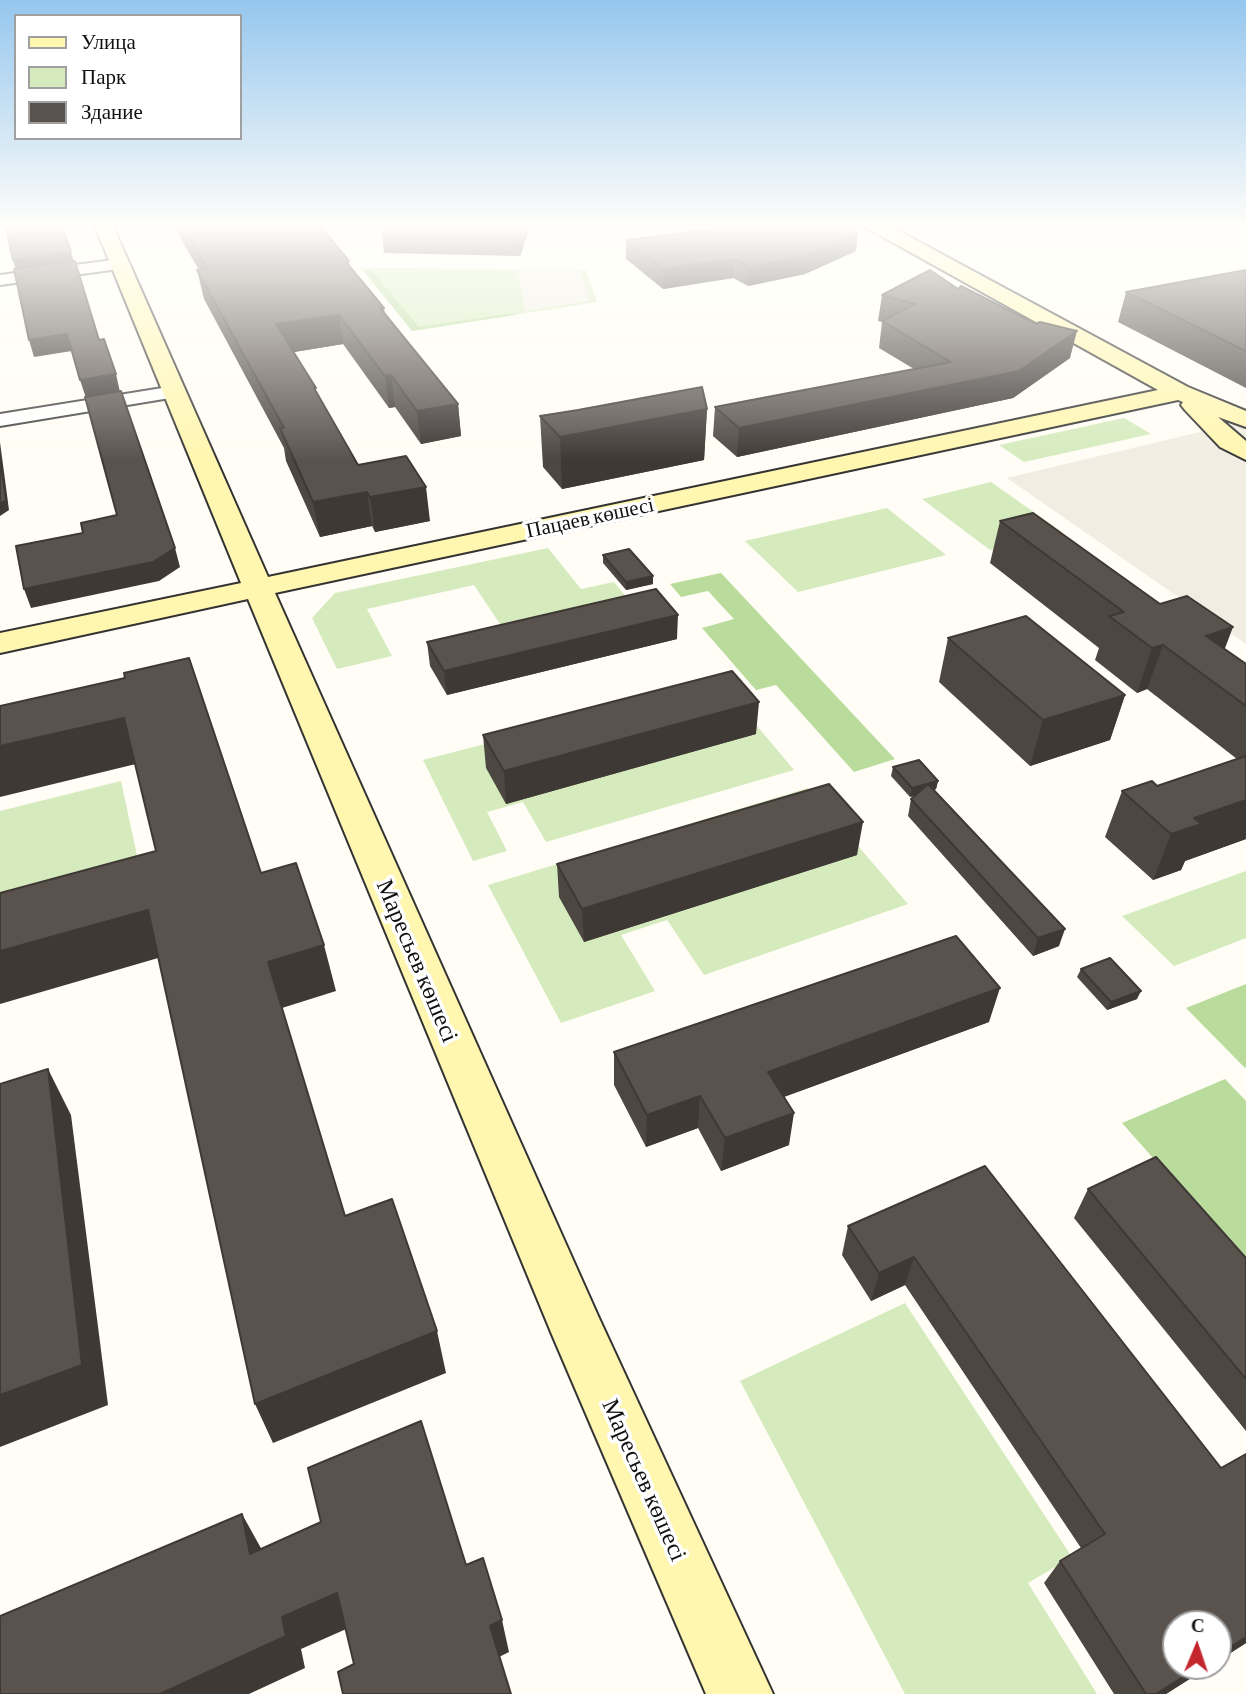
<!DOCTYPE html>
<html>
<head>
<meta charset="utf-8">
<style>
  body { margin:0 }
  #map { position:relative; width:1246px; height:1694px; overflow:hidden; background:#fffdf5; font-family:"Crimson Pro",serif }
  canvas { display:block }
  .legend { position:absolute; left:14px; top:14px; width:228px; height:126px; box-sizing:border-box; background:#fff; border:2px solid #a0a0a0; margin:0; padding:9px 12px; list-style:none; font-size:21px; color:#111 }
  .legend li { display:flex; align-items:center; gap:14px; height:35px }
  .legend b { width:35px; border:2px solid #a0a0a0 }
  .north { position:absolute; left:1162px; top:1610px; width:70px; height:70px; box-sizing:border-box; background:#fff; border:2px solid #a0a0a0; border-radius:50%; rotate:2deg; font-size:19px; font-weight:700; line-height:28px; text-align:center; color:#111 }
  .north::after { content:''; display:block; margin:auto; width:24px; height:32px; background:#c4262e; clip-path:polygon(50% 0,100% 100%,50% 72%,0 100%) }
</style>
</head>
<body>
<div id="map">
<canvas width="1246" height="1694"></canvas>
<ul class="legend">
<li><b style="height:9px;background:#fff6b0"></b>Улица</li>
<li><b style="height:19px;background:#d5ebbd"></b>Парк</li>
<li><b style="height:19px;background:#5a524d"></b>Здание</li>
</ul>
<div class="north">С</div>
</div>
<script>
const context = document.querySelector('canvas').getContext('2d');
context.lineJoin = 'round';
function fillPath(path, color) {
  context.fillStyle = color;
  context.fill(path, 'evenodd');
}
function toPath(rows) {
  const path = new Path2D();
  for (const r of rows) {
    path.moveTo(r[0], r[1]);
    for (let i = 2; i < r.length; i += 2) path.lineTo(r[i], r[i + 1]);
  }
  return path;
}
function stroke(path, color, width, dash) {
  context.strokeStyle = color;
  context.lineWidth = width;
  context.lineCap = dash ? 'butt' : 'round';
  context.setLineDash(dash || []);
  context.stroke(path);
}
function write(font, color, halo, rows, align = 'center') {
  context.font = font + ' "Crimson Pro",serif';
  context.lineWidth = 7;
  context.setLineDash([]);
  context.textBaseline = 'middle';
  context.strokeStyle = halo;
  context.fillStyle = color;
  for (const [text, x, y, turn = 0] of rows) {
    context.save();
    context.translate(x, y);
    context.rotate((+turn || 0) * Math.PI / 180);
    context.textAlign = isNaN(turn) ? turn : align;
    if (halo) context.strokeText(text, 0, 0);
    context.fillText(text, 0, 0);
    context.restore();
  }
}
const green = toPath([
  [361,268,586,270,597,302,412,331],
  [1124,418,1151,434,1024,462,999,445],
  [991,482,1062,532,990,550,922,499],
  [887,508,946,555,798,592,745,541],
  [548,548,581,589,614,582,638,612,512,642,474,585,367,609,392,656,337,669,312,618,335,593],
  [721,683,794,770,546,842,523,802,487,812,507,851,473,861,423,760],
  [121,781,147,902,0,942,0,811],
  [808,788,908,904,704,975,667,920,621,935,655,991,561,1023,488,885],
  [1246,871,1246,938,1174,966,1122,916],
  [905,1303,1072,1557,1028,1583,1097,1694,905,1694,740,1381]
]);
const forest = toPath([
  [363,270,371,270,419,327,514,313,515,315,412,331],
  [721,573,895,759,854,772,776,685,756,690,702,628,734,619,708,591,681,597,670,584],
  [1246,984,1246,1067,1245,1068,1186,1008],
  [1225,1079,1246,1101,1246,1263,1122,1123]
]);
const plaza = toPath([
  [518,270,580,270,590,301,525,311],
  [1246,421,1246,644,1007,478]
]);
const street = toPath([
  [120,259,126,260,128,264,126,268,0,285,0,275,120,259],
  [175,386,182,388,185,392,182,396,0,426,0,414,175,386]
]);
const secondary = toPath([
  [94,224,112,224,268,577,1158,390,867,228,864,224,886,224,1188,387,1246,411,1246,427,1218,417,1246,441,1246,460,1220,447,1185,410,1181,405,1183,402,1178,400,275,593,599,1318,773,1694,706,1694,553,1337,248,599,0,653,0,633,241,583,94,224]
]);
const wall = toPath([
  [172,224,319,224,349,261,349,266,384,308,385,314,458,404,461,436,421,444,395,407,389,408,343,344,294,352,358,465,430,521,375,532,372,526,320,537,286,461,284,448,204,299,197,270,199,270],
  [531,224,520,256,384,253,382,235],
  [858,233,856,251,805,274,748,286,733,278,663,289,626,259,626,240],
  [1246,270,1246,388,1118,322,1126,292],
  [958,289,1070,358,1013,398,737,457,713,436,715,407,914,369,879,348,882,322,878,321,882,295],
  [707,409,704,460,562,489,543,467,540,416],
  [1000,521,1225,649,1246,664,1246,839,1185,861,1181,870,1153,880,1105,837,1122,791,1157,786,1237,759,1147,689,1137,693,1095,660,1099,648,990,563],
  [603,555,653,576,653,584,626,590,603,563],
  [948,638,1125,695,1110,740,1030,766,939,682],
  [677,639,447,695,430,666,427,642],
  [756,734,506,804,486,768,483,735],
  [893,767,938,781,936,789,934,790,1059,946,1033,956,908,816,911,799,916,795,910,797,891,776],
  [857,855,584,942,559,897,557,864],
  [1081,969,1137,999,1107,1010,1077,977],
  [989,1022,784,1097,789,1145,721,1171,698,1128,646,1147,614,1085,614,1052],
  [985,1166,1221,1468,1246,1454,1246,1643,1218,1661,1218,1624,1176,1666,1210,1666,1166,1694,1114,1694,1044,1583,1060,1561,1081,1548,905,1285,871,1301,842,1255,848,1226],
  [1088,1189,1246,1258,1246,1431,1074,1218]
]);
const shadedWall = toPath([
  [524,224,531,224,520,256,519,238],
  [858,233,856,251,805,274,748,286,749,267],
  [71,252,74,262,16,270,13,260],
  [734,259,733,278,663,289,663,269],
  [339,315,343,344,282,354,276,324],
  [1077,331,1070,358,1013,398,737,457,739,428],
  [67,334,72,351,34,357,29,340],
  [116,374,120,392,86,398,80,380],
  [391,375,395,407,389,408,385,376],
  [458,404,461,436,421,444,417,411],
  [707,409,704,460,562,489,560,437],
  [0,442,9,510,0,516],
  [426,487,430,521,375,532,370,497],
  [367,492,372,526,320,537,313,502],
  [175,548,180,567,159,581,31,608,24,589],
  [653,576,653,584,626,590,626,582],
  [678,615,677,639,447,695,444,671],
  [1233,627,1216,672,1206,636],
  [1163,645,1147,689,1137,693,1152,648],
  [1125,695,1110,740,1030,766,1043,720],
  [759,702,756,734,506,804,504,771],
  [124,718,140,763,0,797,0,746],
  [938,781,936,789,910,797,912,788],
  [1246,800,1246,839,1185,861,1181,870,1153,880,1171,834,1194,818],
  [863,822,857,855,584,942,582,909],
  [148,910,165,956,0,1004,0,951],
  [1065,929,1059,946,1033,956,1038,938],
  [324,945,336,991,282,1008,268,962],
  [1000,988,989,1022,764,1104,768,1072],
  [1141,991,1137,999,1107,1010,1111,1002],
  [48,1069,71,1115,108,1405,0,1447,0,1395],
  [700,1096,698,1128,646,1147,647,1115],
  [794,1113,789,1145,721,1171,725,1138],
  [914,1257,905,1285,871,1301,879,1273],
  [437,1331,446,1373,273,1443,255,1404],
  [242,1514,262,1550,250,1554],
  [337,1593,353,1626,301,1649,305,1668,249,1694,160,1694,282,1617],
  [502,1620,509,1652,497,1658,490,1626],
  [1246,1637,1246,1643,1218,1661,1218,1655],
  [1200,1666,1210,1666,1166,1694,1156,1694]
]);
const building = toPath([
  [5,224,62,224,71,252,13,260,5,224],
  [181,224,319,224,349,261,346,262,384,308,380,308,458,404,417,411,391,375,385,376,339,315,276,324,316,388,314,388,358,465,406,456,426,487,370,497,367,492,313,502,280,428,284,428,197,270,208,269,181,224],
  [389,224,524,224,519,238,382,235,389,224],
  [724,224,843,224,858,233,807,255,749,267,734,259,663,269,626,240,713,229,724,224],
  [75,261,99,340,104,339,116,374,80,380,67,334,29,340,14,269,75,261],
  [930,270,958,289,961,286,1036,324,1040,322,1077,331,1019,371,739,428,715,407,951,362,882,321,915,304,882,295,930,270],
  [1246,270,1246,351,1126,292,1246,270],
  [702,387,707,409,560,437,540,416,578,410,702,387],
  [121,391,175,548,153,562,24,589,16,546,83,533,81,523,117,515,85,397,121,391],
  [0,457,6,500,0,504,0,457],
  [1033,513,1160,604,1187,596,1233,627,1206,636,1246,664,1246,706,1163,645,1152,648,1109,616,1124,612,1000,521,1033,513],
  [629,549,653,576,626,582,603,555,629,549],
  [656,589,678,615,444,671,427,642,656,589],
  [1026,616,1125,695,1043,720,948,638,1026,616],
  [189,658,261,873,296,863,324,945,268,962,345,1216,392,1199,437,1331,255,1404,148,910,0,951,0,893,156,851,124,718,0,746,0,706,125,678,124,673,189,658],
  [732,671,759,702,504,771,483,735,732,671],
  [1246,756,1246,800,1194,818,1201,824,1171,834,1122,791,1152,781,1157,786,1246,756],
  [919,760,938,781,912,788,893,767,919,760],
  [829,784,863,822,582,909,557,864,829,784],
  [928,784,1065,929,1038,938,911,799,928,784],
  [956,936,1000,988,768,1072,794,1113,725,1138,700,1096,647,1115,614,1052,956,936],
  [1110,958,1141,991,1111,1002,1081,969,1110,958],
  [48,1069,82,1365,0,1395,0,1084,48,1069],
  [1156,1157,1246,1258,1246,1379,1088,1189,1156,1157],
  [985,1166,1221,1468,1246,1454,1246,1637,1218,1655,1218,1624,1176,1624,1176,1666,1200,1666,1156,1694,1146,1694,1060,1561,1105,1534,914,1257,879,1273,848,1226,985,1166],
  [421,1421,466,1565,483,1558,502,1620,490,1626,511,1694,343,1694,338,1672,354,1664,337,1593,282,1617,286,1636,160,1694,0,1694,0,1616,242,1514,250,1554,321,1522,308,1468,421,1421]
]);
const farStreetnames = [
  ["Пацаев көшесі",590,518,-12]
];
const streetNames = [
  ["Маресьев көшесі",417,961,67],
  ["Маресьев көшесі",644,1480,66]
];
fillPath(green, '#d5ebbd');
fillPath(forest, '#b9dc9c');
fillPath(plaza, '#f1ede2');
stroke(street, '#444', 4);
stroke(secondary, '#333', 4);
fillPath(street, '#fff');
fillPath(secondary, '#fff6b0');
fillPath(wall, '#4d4742');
fillPath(shadedWall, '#3f3936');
fillPath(building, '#5a524d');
stroke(building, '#3f3936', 2);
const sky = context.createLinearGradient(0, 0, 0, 461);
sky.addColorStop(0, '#95c6ee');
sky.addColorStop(0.49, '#fffefa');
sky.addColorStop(1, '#fffefa00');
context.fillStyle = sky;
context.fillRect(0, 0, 1246, 461);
write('21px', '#111', '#fff', farStreetnames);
write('24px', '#111', '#fff', streetNames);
</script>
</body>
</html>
